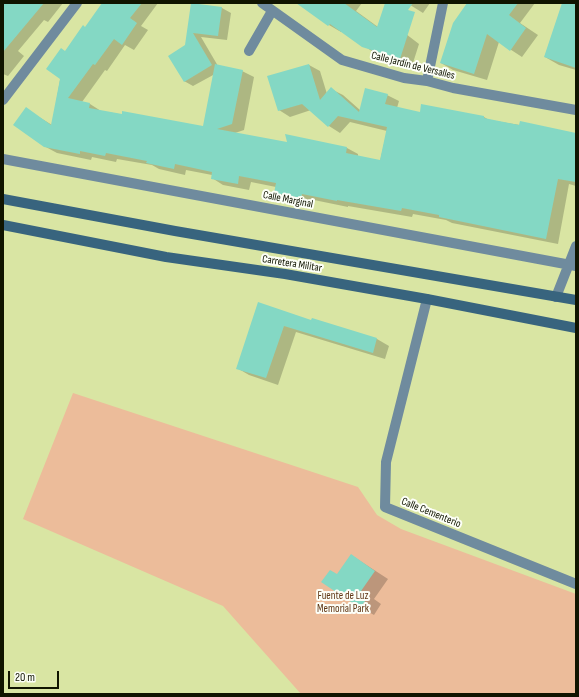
<!DOCTYPE html>
<html>
<head>
<meta charset="utf-8">
<style>
  body { margin:0 }
  #map { position:relative; width:579px; height:697px; overflow:hidden; background:#d9e5a3; font-family:"Sofia Sans Condensed",sans-serif }
  canvas { display:block }
  .frame { position:absolute; inset:0; border:4px solid #101400; pointer-events:none }
  .scale { position:absolute; left:8px; top:671px; width:51px; height:18px; box-sizing:border-box; border:2px solid #101400; border-top:0; padding-left:5px; font-size:12px; line-height:14px; white-space:nowrap; color:#101400; -webkit-text-stroke:3px #fdfff8; paint-order:stroke }
</style>
</head>
<body>
<div id="map">
<canvas width="579" height="697"></canvas>
<div class="frame"></div>
<div class="scale">20 m</div>
</div>
<script>
const context = document.querySelector('canvas').getContext('2d');
context.lineJoin = 'round';
function fillPath(path, color) {
  context.fillStyle = color;
  context.fill(path, 'evenodd');
}
function toPath(rows) {
  const path = new Path2D();
  for (const r of rows) {
    path.moveTo(r[0], r[1]);
    for (let i = 2; i < r.length; i += 2) path.lineTo(r[i], r[i + 1]);
  }
  return path;
}
function stroke(path, color, width, dash) {
  context.strokeStyle = color;
  context.lineWidth = width;
  context.lineCap = dash ? 'butt' : 'round';
  context.setLineDash(dash || []);
  context.stroke(path);
}
function write(font, color, halo, rows, align = 'center') {
  context.font = font + ' "Sofia Sans Condensed",sans-serif';
  context.lineWidth = 4;
  context.setLineDash([]);
  context.textBaseline = 'middle';
  context.strokeStyle = halo;
  context.fillStyle = color;
  for (const [text, x, y, turn = 0] of rows) {
    context.save();
    context.translate(x, y);
    context.rotate((+turn || 0) * Math.PI / 180);
    context.textAlign = isNaN(turn) ? turn : align;
    if (halo) context.strokeText(text, 0, 0);
    context.fillText(text, 0, 0);
    context.restore();
  }
}
const green = toPath([
  [73,393,358,487,377,515,401,529,576,594,576,694,301,694,223,606,23,519]
]);
const shadow = toPath([
  [3,3,63,3,48,22,44,20,18,51,24,56,8,76,3,74],
  [103,3,158,3,141,26,148,30,134,50,125,45,107,71,105,70,82,102,90,104,101,111,204,128,215,74,193,86,184,81,186,46,192,4,222,8,231,13,227,40,201,37,218,66,242,71,254,77,244,130,235,133,289,144,347,148,358,154,358,157,380,161,387,131,350,122,340,133,329,126,311,110,290,117,279,110,309,65,320,71,327,94,331,89,343,95,360,110,387,95,399,101,397,108,420,113,484,117,489,120,576,134,576,186,569,184,558,244,452,223,446,220,413,214,412,217,348,206,348,207,314,200,313,204,287,199,275,192,276,187,251,182,249,190,223,185,212,178,212,175,186,170,185,175,159,169,152,165,117,159,116,162,92,157,91,160,57,153,44,146,26,109,52,125,65,52,86,28],
  [302,3,362,3,356,11,378,27,393,24,419,44,412,66,376,54,342,31,341,32,329,25,306,9],
  [407,3,430,3,423,13],
  [468,3,535,3,520,23,538,35,522,57,499,42,487,80,453,70,441,63],
  [563,3,576,3,576,70,559,65,545,57],
  [259,304,312,322,377,339,389,346,385,359,296,332,278,385,249,375,237,368],
  [351,555,388,579,374,599,381,604,374,615,360,607,338,575]
]);
const building = toPath([
  [3,3,44,3,3,52],
  [102,3,142,3,130,18,137,23,122,45,114,39,95,65,93,64,68,98,90,103,89,108,122,114,122,111,203,126,215,64,243,70,232,124,217,129,287,142,285,134,347,147,346,153,380,160,387,127,338,116,328,127,302,104,278,111,267,76,309,64,320,100,331,87,359,112,365,88,388,94,385,104,420,112,421,104,484,116,484,118,519,125,520,121,576,133,576,182,558,179,546,239,439,217,439,215,402,208,401,211,337,200,337,201,302,194,301,198,274,193,276,183,239,176,238,184,211,179,212,172,175,164,174,169,146,163,147,161,106,153,105,156,80,151,80,154,44,147,13,125,26,107,51,125,60,79,46,69,61,48,65,51,83,25,85,27],
  [191,3,222,7,218,36,193,33,212,65,184,82,168,56,185,45],
  [296,3,344,3,377,27,385,3,413,3,408,10,415,12,400,59,362,47,330,24,328,26],
  [467,3,518,3,509,15,526,28,510,51,487,34,474,74,440,63,453,23],
  [562,3,576,3,576,68,544,57],
  [258,302,311,320,312,318,377,338,373,353,284,326,266,378,236,369],
  [351,554,375,571,361,591,369,596,360,608,321,582,330,570,337,574]
]);
const street = toPath([
  [262,3,342,60,404,78,427,81,453,88,576,110],
  [249,51,272,11],
  [427,81,443,3],
  [3,100,77,3],
  [3,159,576,266],
  [556,297,576,246],
  [427,299,386,462,385,507,576,584]
]);
const secondary = toPath([
  [3,199,175,231,576,300],
  [3,225,166,257,285,274,427,299,576,328]
]);
const streetNames = [
  ["Calle Jardín de Versalles",413,66,14],
  ["Calle Marginal",288,200,11],
  ["Carretera Militar",292,264,9],
  ["Calle Cementerio",431,513,22]
];
const parkNames = [
  ["Fuente de Luz",343,596],
  ["Memorial Park",343,609]
];
fillPath(green, '#ecbc9a');
fillPath(shadow, '#0003');
fillPath(building, '#84d8c4');
stroke(street, '#6f8b9e', 10);
stroke(secondary, '#38647e', 10);
write('11px', '#101400', '#fdfff8', streetNames);
write('11px', '#603715', '#fdfff8', parkNames);
</script>
</body>
</html>
